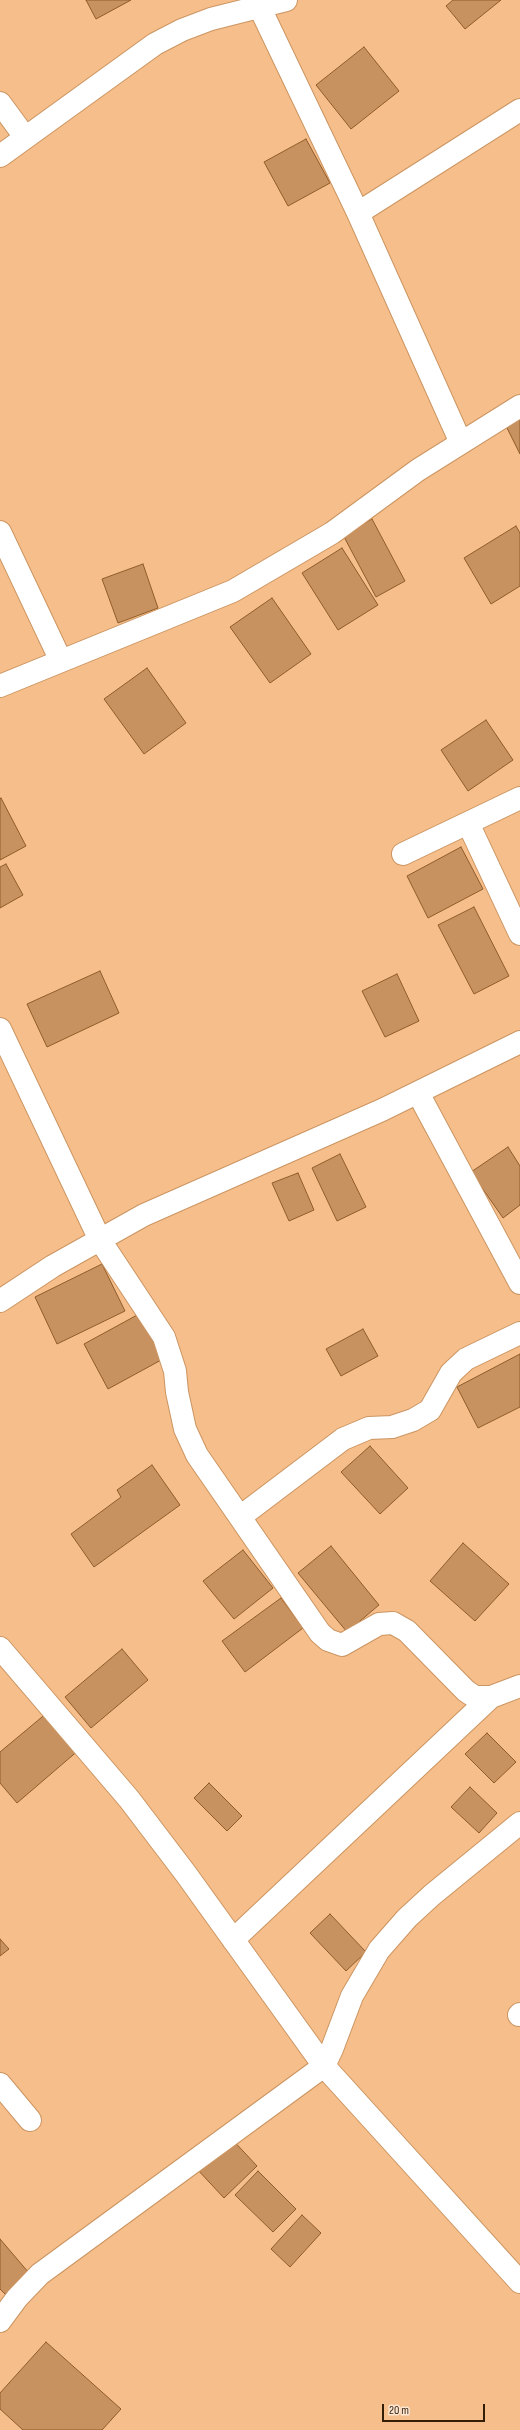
<!DOCTYPE html>
<html>
<head>
<meta charset="utf-8">
<style>
  body { margin:0 }
  #map { position:relative; width:520px; height:2430px; overflow:hidden; background:#f6be8a; font-family:"Sofia Sans Condensed",sans-serif }
  canvas { display:block }
  .scale { position:absolute; left:382px; top:2404px; width:103px; height:18px; box-sizing:border-box; border:2px solid #331e08; border-top:0; padding-left:5px; font-size:12px; line-height:14px; white-space:nowrap; color:#331e08; -webkit-text-stroke:3px #fee7d2; paint-order:stroke }
</style>
</head>
<body>
<div id="map">
<canvas width="520" height="2430"></canvas>
<div class="scale">20 m</div>
</div>
<script>
const context = document.querySelector('canvas').getContext('2d');
context.lineJoin = 'round';
function fillPath(path, color) {
  context.fillStyle = color;
  context.fill(path, 'evenodd');
}
function toPath(rows) {
  const path = new Path2D();
  for (const r of rows) {
    path.moveTo(r[0], r[1]);
    for (let i = 2; i < r.length; i += 2) path.lineTo(r[i], r[i + 1]);
  }
  return path;
}
function stroke(path, color, width, dash) {
  context.strokeStyle = color;
  context.lineWidth = width;
  context.lineCap = dash ? 'butt' : 'round';
  context.setLineDash(dash || []);
  context.stroke(path);
}
const building = toPath([
  [86,0,131,0,96,19,86,0],
  [453,0,501,0,465,29,446,6,453,0],
  [364,47,399,91,351,129,316,85,364,47],
  [306,139,330,183,288,206,264,162,306,139],
  [520,414,520,454,504,422,520,414],
  [372,519,405,581,376,597,343,535,372,519],
  [516,526,520,533,520,586,491,604,464,558,516,526],
  [342,548,378,605,338,630,302,573,342,548],
  [143,564,158,608,118,623,102,579,143,564],
  [272,598,311,654,270,683,230,627,272,598],
  [147,668,186,723,144,754,104,699,147,668],
  [486,720,513,760,468,791,441,750,486,720],
  [1,798,26,846,0,860,0,799,1,798],
  [461,847,483,889,428,918,407,876,461,847],
  [6,864,23,895,0,908,0,867,6,864],
  [474,907,509,976,474,994,438,925,474,907],
  [100,971,119,1013,47,1047,27,1004,100,971],
  [397,974,419,1021,385,1037,362,991,397,974],
  [508,1147,520,1166,520,1205,503,1218,471,1172,508,1147],
  [340,1154,366,1207,337,1221,312,1168,340,1154],
  [298,1173,314,1210,289,1221,272,1183,298,1173],
  [102,1264,125,1311,57,1344,35,1297,102,1264],
  [139,1314,163,1359,108,1389,84,1344,139,1314],
  [363,1329,378,1356,341,1376,326,1349,363,1329],
  [520,1354,520,1407,478,1428,457,1387,520,1354],
  [370,1446,408,1488,380,1514,341,1472,370,1446],
  [152,1465,180,1505,94,1567,71,1534,121,1497,117,1490,152,1465],
  [463,1543,509,1584,475,1621,430,1581,463,1543],
  [331,1546,379,1605,347,1632,298,1573,331,1546],
  [243,1550,273,1588,234,1619,203,1581,243,1550],
  [281,1598,303,1628,245,1672,222,1641,281,1598],
  [122,1649,148,1680,91,1728,65,1697,122,1649],
  [48,1712,80,1749,17,1803,0,1783,0,1752,48,1712],
  [487,1733,516,1762,494,1783,465,1754,487,1733],
  [209,1783,242,1816,227,1831,194,1798,209,1783],
  [470,1787,497,1813,479,1833,451,1807,470,1787],
  [330,1914,366,1952,346,1971,310,1933,330,1914],
  [0,1939,9,1949,0,1956,0,1939],
  [229,2136,257,2166,224,2198,196,2168,229,2136],
  [258,2171,296,2209,273,2232,235,2195,258,2171],
  [302,2215,321,2233,290,2267,271,2249,302,2215],
  [0,2239,29,2273,5,2294,0,2289,0,2239],
  [46,2342,121,2409,102,2430,23,2430,0,2409,0,2393,46,2342]
]);
const minor = toPath([
  [260,8,358,213,461,443],
  [0,103,25,137],
  [0,156,155,44,182,30,211,19,286,0],
  [358,213,520,110],
  [0,532,61,661],
  [0,686,233,591,332,533,418,470,520,406],
  [468,823,520,934],
  [403,854,520,798],
  [0,1029,100,1240,164,1337,175,1371,177,1392,185,1429,197,1455,320,1633,328,1640,342,1645,379,1624,393,1623,407,1631,466,1691,475,1697,491,1697,520,1686],
  [418,1093,520,1283],
  [0,1301,53,1266,144,1215,382,1110,520,1042],
  [240,1517,343,1439,369,1428,392,1427,413,1420,430,1410,451,1373,466,1359,520,1333],
  [0,1648,129,1799,186,1874,324,2066,520,2282],
  [233,1940,491,1697],
  [519,2015,520,2014],
  [0,2084,30,2120],
  [0,2321,17,2298,40,2274,324,2066,332,2049,352,1996,379,1950,407,1918,432,1895,520,1823]
]);
fillPath(building, '#c89260');
stroke(building, '#8f5c29', 1);
stroke(minor, '#cb9562', 24);
stroke(minor, '#fff', 22);
</script>
</body>
</html>
